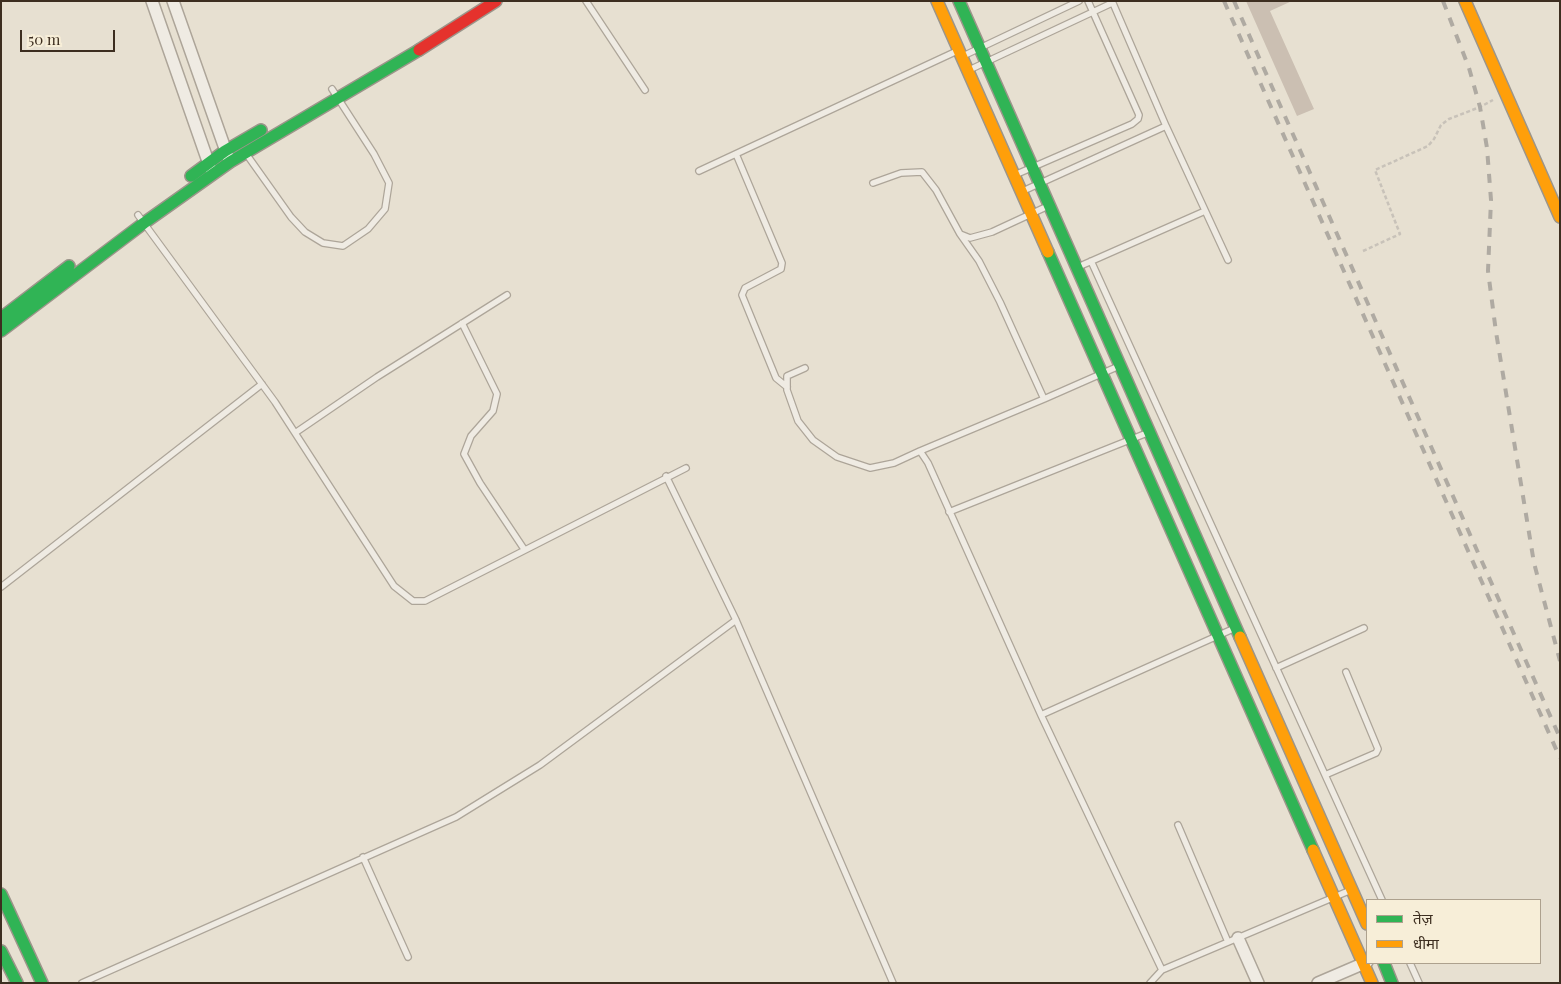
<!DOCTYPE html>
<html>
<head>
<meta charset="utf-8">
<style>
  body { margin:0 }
  #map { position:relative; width:1561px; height:984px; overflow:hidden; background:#e7e0d1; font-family:"Playfair Display","Noto Sans Devanagari",serif }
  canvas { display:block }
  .frame { position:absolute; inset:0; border:2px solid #3d2e20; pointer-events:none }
  .legend { position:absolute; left:1366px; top:899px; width:175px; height:65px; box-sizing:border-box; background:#f7eed8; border:1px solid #ada18e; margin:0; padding:6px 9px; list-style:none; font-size:15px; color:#3d2e20 }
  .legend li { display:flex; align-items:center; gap:10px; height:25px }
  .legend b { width:25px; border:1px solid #ada18e }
  .scale { position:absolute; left:20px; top:30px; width:95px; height:22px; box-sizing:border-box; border:2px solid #3d2e20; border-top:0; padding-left:6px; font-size:15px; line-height:18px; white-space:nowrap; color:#3d2e20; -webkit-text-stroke:4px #f7eed8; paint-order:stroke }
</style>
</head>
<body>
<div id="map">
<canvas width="1561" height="984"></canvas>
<div class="frame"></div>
<ul class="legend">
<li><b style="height:6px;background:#30b455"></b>तेज़</li>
<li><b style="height:6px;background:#ff9f0a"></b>धीमा</li>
</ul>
<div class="scale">50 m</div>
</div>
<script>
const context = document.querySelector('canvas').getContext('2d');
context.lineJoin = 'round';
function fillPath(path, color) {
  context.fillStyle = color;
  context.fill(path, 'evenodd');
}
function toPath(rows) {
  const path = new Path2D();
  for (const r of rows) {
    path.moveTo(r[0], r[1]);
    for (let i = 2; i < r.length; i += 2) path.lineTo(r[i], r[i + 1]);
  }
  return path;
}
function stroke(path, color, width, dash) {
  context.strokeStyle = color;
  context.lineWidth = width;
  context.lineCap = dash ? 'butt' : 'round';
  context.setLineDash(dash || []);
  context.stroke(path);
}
const building = toPath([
  [1246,1,1292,1,1270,11,1314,109,1297,116]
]);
const path = toPath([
  [1363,251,1400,234,1375,170,1428,146,1434,139,1441,125,1449,119,1480,107,1493,100]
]);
const lane = toPath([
  [586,1,645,90],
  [963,56,1079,1],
  [969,70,1112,3],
  [1166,126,1228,260],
  [736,154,782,263,781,269,745,288,742,295,776,378,787,387],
  [247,155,291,217,305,232,323,243,343,246,368,229,385,209,389,183,374,154,332,89],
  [699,171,957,51],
  [1017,174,1132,124,1138,119,1139,115,1088,1],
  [873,183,901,173,922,172,936,190,960,234,970,238,992,232,1048,206],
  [1023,191,1166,126,1112,1],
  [138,215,275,402,394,586,413,601,425,601,686,468],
  [960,234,979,261,1000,302,1044,399,1119,366],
  [1091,261,1382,900],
  [1078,267,1205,211],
  [462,323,497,394,493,411,471,436,464,454,480,483,524,549],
  [805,368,787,376,787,390,798,421,813,440,837,457,870,468,894,463,920,451,928,463,1041,715,1162,970],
  [295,433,377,377,507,295],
  [920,451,1044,399],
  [666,476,736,620,893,983],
  [949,512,1147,433],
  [1,587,262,384],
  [1276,668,1364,628],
  [1041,715,1235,628],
  [1325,775,1376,753,1378,749,1346,672],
  [1178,825,1228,942],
  [363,857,408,957],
  [1410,963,1419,983],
  [82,983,456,817,540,765,736,620],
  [1150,983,1162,970,1351,890]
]);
const street = toPath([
  [152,1,211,170],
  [173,1,228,157],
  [1238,938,1258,983],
  [1318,983,1367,962]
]);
const fast = toPath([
  [959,1,1240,637],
  [191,176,225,151,261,130],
  [1048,252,1313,850],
  [1,318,69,266],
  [1,331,144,223,230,162,419,50],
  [1,894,42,983],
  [1,951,17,983],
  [1384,963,1392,983]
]);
const slow = toPath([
  [937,1,1048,252],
  [1465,1,1560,217],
  [1240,637,1367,924],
  [1313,850,1372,983]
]);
const jam = toPath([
  [419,50,496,1]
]);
const rail = toPath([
  [1224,1,1560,758],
  [1234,1,1560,738],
  [1443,1,1469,68,1480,107,1487,148,1491,200,1488,271,1496,332,1534,563,1560,661]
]);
fillPath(building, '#cbbfb2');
stroke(lane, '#ada599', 8);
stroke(street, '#ada599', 14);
stroke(fast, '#9c958a', 14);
stroke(slow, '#9c958a', 14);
stroke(jam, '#9c958a', 14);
stroke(path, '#c8c2b9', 2.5, [4, 2.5]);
stroke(lane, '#efebe3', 5.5);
stroke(street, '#efebe3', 11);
stroke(fast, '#30b455', 11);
stroke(slow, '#ff9f0a', 11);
stroke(jam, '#e5322d', 11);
stroke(rail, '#afaaa2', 4, [9, 9]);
</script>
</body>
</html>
